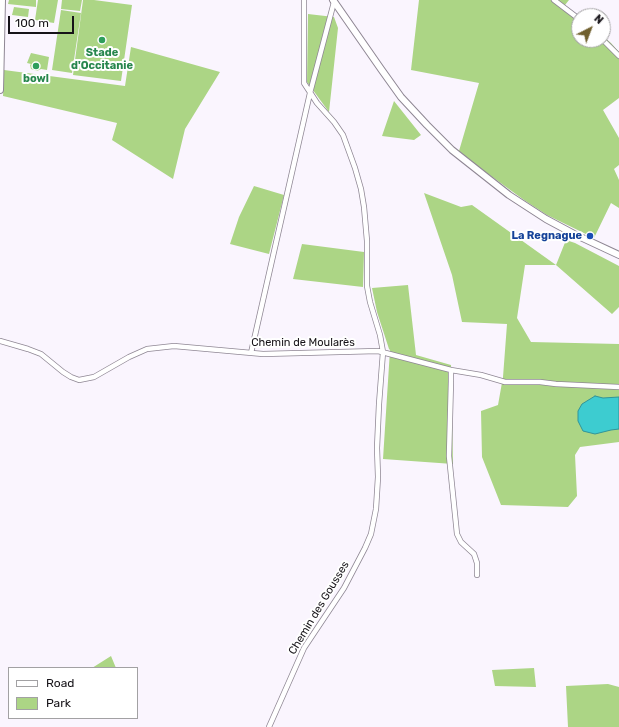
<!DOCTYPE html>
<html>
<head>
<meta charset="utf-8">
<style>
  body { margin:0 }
  #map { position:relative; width:619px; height:727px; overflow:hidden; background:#faf5fe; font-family:Rubik,sans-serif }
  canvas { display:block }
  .legend { position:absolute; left:8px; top:667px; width:130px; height:52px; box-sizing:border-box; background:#fff; border:1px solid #a2a1a3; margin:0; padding:5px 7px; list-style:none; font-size:12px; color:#161318 }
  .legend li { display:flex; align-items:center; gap:8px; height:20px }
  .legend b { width:20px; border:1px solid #a2a1a3 }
  .north { position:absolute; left:571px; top:8px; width:40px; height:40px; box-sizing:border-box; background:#fff; border:1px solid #a2a1a3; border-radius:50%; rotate:42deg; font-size:11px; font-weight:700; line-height:16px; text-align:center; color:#161318 }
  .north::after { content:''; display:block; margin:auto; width:14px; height:18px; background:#70602e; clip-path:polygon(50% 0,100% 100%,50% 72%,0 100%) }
  .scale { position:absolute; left:8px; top:16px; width:66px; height:18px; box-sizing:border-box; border:2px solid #161318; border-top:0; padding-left:5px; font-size:12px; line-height:14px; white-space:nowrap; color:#161318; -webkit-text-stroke:3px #fff; paint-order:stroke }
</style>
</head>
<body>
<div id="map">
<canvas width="619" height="727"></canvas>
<ul class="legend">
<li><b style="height:5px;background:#fff"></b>Road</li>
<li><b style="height:11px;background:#acd585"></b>Park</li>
</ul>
<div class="north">N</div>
<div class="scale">100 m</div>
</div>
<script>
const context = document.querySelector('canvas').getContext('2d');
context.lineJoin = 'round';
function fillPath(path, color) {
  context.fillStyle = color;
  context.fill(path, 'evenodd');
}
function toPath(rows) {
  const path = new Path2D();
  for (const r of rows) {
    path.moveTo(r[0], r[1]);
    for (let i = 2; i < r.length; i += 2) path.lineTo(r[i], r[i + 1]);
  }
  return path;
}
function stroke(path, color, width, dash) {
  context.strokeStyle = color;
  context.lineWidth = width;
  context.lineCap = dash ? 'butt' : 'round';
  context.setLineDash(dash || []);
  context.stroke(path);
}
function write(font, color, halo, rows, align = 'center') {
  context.font = font + ' Rubik,sans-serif';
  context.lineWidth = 4;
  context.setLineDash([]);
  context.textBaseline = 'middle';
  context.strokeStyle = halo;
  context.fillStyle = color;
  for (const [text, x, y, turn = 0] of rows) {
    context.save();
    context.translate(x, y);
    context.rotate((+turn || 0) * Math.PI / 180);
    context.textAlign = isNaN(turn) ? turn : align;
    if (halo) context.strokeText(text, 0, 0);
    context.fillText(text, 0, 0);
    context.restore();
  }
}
const green = toPath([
  [9,0,36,0,36,7,8,4],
  [38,0,58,0,54,23,35,20],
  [62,0,82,0,80,11,61,9],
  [83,0,94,0,132,5,121,81,73,75],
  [419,0,569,0,565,5,579,17,579,40,603,40,603,36,611,43,619,52,619,98,603,110,619,138,619,165,614,169,619,180,619,208,611,203,594,238,547,215,524,200,480,168,459,151,479,83,411,70],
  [14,7,29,9,28,17,12,15],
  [61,10,81,13,72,73,52,70],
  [308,14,334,17,338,28,329,112,307,82],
  [131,47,220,72,185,129,173,179,112,140,117,123,3,96,4,70,125,86],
  [31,53,49,57,47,70,41,69,37,71,31,69,30,65,31,64,27,63],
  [394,101,421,135,414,140,382,136],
  [254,186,284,195,269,254,230,244,239,217],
  [424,193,461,207,472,205,556,265,566,240,575,243,619,266,619,307,612,314,556,265,525,265,517,318,531,342,619,344,619,442,580,447,575,455,577,496,568,507,501,505,482,457,481,411,498,405,503,377,507,324,462,322,452,275],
  [302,244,364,252,363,287,293,279],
  [408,285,416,355,451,365,453,464,383,459,390,350,389,349,377,312,372,288],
  [111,656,116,668,92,668],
  [534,668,536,687,495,686,492,670],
  [608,684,619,687,619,727,568,727,566,686]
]);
const water = toPath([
  [595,396,603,398,619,397,619,429,611,430,595,434,583,431,578,421,578,411,582,404,595,396]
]);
const street = toPath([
  [554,0,579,19],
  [603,40,619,56],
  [0,341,28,349,41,354,63,372,71,377,79,380,94,377,129,357,147,349,174,346,263,354,378,351,451,370,481,375,505,382,540,382,556,384,619,387],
  [251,353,310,93,334,2],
  [451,370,451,381,449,456,457,534,461,542,474,554,477,563,477,575],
  [269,727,304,648,344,588,365,548,371,534,376,509,378,477,377,448,379,404,383,352,380,335,370,302,367,286,367,241,364,207,361,189,355,168,343,135,334,122,317,103,304,83,304,0]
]);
const secondary = toPath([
  [333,0,381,69,401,97,427,125,452,150,509,195,529,208,546,219,574,234,619,255],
  [0,90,2,0]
]);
const markers = [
  [102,40,4,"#2e9e5b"],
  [36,66,4,"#2e9e5b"],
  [590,236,4,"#1a4fb4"]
];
const leisureNames = [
  ["Stade",102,53],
  ["d'Occitanie",102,66],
  ["bowl",36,79]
];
const transitNames = [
  ["La Regnague",582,236]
];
const streetNames = [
  ["Chemin de Moularès",303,343],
  ["Chemin des Gousses",319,608,-59]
];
fillPath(green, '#acd585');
fillPath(water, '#3dccd0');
stroke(water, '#319499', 1);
stroke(street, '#8f8794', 6);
stroke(secondary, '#8f8794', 8);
stroke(street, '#fff', 4.5);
stroke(secondary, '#fff', 6);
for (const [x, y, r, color] of markers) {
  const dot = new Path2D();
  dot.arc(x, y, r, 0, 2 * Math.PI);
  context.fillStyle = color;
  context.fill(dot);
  stroke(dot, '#fff', 1.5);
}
write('bold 11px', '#27864d', '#fff', leisureNames);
write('bold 11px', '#164399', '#fff', transitNames, 'right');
write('11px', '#161318', '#fff', streetNames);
</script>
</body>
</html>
